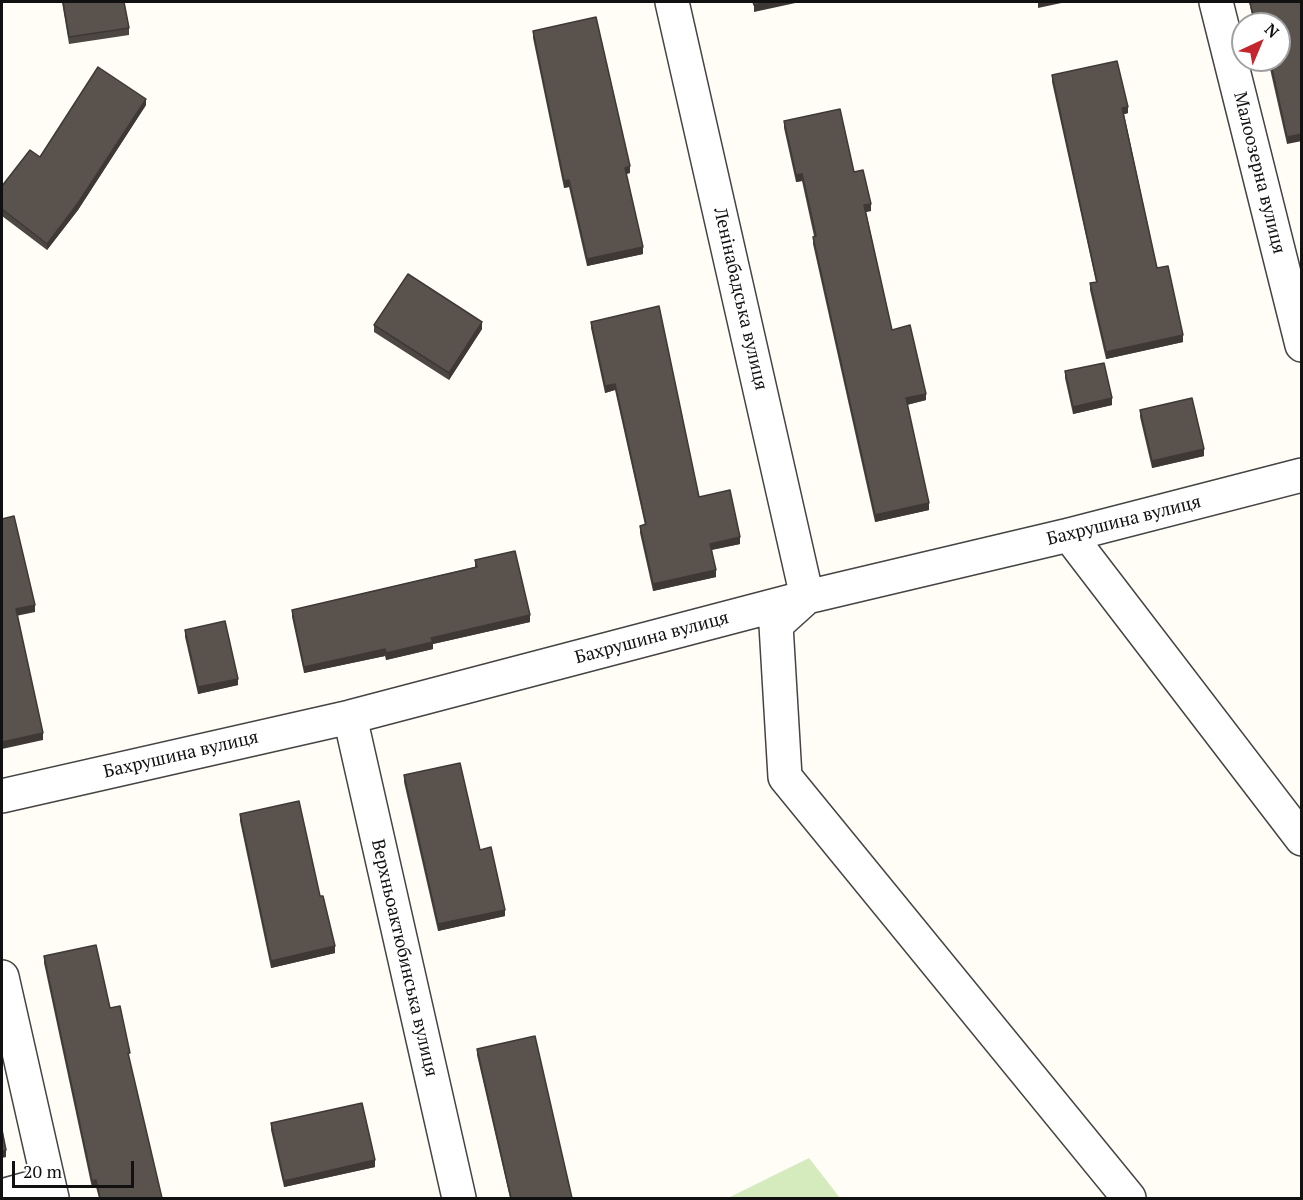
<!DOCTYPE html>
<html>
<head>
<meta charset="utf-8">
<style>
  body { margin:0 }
  #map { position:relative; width:1303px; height:1200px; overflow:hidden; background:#fffdf5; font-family:"PT Serif",serif }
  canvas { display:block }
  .frame { position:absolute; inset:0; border:3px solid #111; pointer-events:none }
  .north { position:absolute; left:1231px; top:12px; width:60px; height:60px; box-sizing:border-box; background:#fff; border:2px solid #a0a0a0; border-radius:50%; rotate:44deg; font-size:16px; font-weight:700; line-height:24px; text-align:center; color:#111 }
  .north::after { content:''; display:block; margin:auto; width:21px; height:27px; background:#c4262e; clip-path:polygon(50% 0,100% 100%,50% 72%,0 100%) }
  .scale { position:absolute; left:12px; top:1161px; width:122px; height:27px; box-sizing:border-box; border:3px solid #111; border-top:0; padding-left:8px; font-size:18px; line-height:21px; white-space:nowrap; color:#111; -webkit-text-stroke:4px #fff; paint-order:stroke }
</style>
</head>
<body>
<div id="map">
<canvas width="1303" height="1200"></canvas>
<div class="frame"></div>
<div class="north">N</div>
<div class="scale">20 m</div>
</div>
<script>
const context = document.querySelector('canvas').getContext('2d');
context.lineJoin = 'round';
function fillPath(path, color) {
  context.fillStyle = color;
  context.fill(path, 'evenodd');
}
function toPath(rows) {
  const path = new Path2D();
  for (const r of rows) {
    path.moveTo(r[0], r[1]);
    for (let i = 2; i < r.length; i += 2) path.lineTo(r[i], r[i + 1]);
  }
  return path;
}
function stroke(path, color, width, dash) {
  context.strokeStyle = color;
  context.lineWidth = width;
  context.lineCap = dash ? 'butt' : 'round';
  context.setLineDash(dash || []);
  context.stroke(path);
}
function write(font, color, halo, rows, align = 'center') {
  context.font = font + ' "PT Serif",serif';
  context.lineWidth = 6;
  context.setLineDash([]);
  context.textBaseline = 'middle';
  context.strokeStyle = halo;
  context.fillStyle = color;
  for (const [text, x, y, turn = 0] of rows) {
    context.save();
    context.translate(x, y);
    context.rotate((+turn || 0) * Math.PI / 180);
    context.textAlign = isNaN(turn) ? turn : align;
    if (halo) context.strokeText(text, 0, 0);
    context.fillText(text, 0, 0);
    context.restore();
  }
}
const green = toPath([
  [809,1158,840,1198,728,1198]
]);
const minor = toPath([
  [672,2,807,597,776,625,785,777,1129,1198],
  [1216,2,1302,345],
  [1069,535,1302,839],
  [350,717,459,1198],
  [2,796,350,717,807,597,1069,535,1302,475],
  [2,977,52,1198],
  [2,1196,48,1183]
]);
const wall = toPath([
  [62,2,124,2,129,28,129,35,69,44],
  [1249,2,1302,2,1287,144,1268,60,1279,60,1279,24,1254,24],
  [533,31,630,173,626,174,643,254,587,266,569,187,564,188,533,38],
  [1052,75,1128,113,1124,114,1157,268,1183,342,1106,359,1090,290,1090,283,1096,282,1052,82],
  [146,105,78,210,47,250,2,216,2,186],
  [784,121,854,172,871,211,866,212,892,330,926,400,907,405,929,510,875,522,813,244,813,237,814,236,802,181,796,182,784,128],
  [591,322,699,497,740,544,712,550,716,577,653,591,640,533,640,526,645,525,615,390,605,393,591,328],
  [374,325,482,329,449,380,374,332],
  [1065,371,1112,405,1073,414,1065,378],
  [1140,410,1204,456,1152,468,1140,417],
  [475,560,530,622,433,644,433,649,386,660,385,656,304,673,292,617,292,610,475,567],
  [185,630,238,685,198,694,185,637],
  [404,775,505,916,438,931,404,782],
  [240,814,320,896,335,953,271,968,240,821],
  [44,956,110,1008,130,1060,129,1060,162,1198,99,1198,96,1187,92,1188,44,963],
  [477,1049,572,1198,510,1198,477,1055],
  [271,1123,375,1167,284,1187,271,1130]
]);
const shadedWall = toPath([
  [769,2,800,2,754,12,754,5],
  [1038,2,1066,2,1038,8],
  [146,99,146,105,78,210,47,250,47,244],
  [1128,107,1128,113,1122,115,1122,108],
  [1302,134,1302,141,1287,144,1287,137],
  [630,166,630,173,625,174,625,168],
  [802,174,802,181,796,182,796,175],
  [569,180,569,187,564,188,564,181],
  [871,204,871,211,864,212,864,205],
  [643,247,643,254,587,266,587,259],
  [482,322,482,329,449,380,449,373],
  [1183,335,1183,342,1106,359,1106,352],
  [615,384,615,390,605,393,605,386],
  [926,394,926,400,906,405,906,398],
  [1112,398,1112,405,1073,414,1073,407],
  [1204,449,1204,456,1152,468,1152,461],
  [929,503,929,510,875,522,875,515],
  [740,537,740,544,710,550,710,544],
  [716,570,716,577,653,591,653,584],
  [35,605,35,612,16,616,16,609],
  [530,615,530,622,433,644,433,649,386,660,386,653,431,638],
  [385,649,385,656,304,673,304,667],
  [238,679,238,685,198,694,198,687],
  [43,733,43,740,2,749,2,742],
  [505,910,505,916,438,931,438,924],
  [335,946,335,953,271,968,271,961],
  [6,1150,6,1157,2,1158,2,1152],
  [375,1160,375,1167,284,1187,284,1181],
  [96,1180,96,1187,92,1188,92,1181]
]);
const building = toPath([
  [63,2,124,2,129,28,69,37,63,2],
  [753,2,769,2,754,5,753,2],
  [1250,2,1302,2,1302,134,1287,137,1270,60,1279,60,1279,24,1255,24,1250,2],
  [596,17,630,166,625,168,643,247,587,259,569,180,564,181,533,31,596,17],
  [1117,61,1128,107,1122,108,1157,268,1168,266,1183,335,1106,352,1090,283,1097,282,1052,75,1117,61],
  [98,67,146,99,78,203,47,244,2,209,2,186,30,150,40,157,98,67],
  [840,109,854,172,863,170,871,204,864,205,892,330,910,325,926,394,906,398,929,503,875,515,813,237,816,236,802,174,796,175,784,121,840,109],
  [408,274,482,322,449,373,374,325,408,274],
  [659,306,699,497,730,490,740,537,710,544,716,570,653,584,640,526,646,524,615,384,605,386,591,322,659,306],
  [1104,363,1112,398,1073,407,1065,371,1104,363],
  [1192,398,1204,449,1152,461,1140,410,1192,398],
  [14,516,35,605,16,609,43,733,2,742,2,519,14,516],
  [515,551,530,615,431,638,433,642,386,653,385,649,304,667,292,610,477,567,475,560,515,551],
  [225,621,238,679,198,687,185,630,225,621],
  [460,763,480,850,491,847,505,910,438,924,404,775,460,763],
  [299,801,320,896,323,896,335,946,271,961,240,814,299,801],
  [96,945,110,1008,120,1006,130,1053,128,1053,162,1198,100,1198,96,1180,92,1181,44,956,96,945],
  [535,1036,572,1198,511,1198,477,1049,535,1036],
  [362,1103,375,1160,284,1181,271,1123,362,1103],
  [2,1130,6,1150,2,1152,2,1130]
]);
const streetNames = [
  ["Малоозерна вулиця",1259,173,76],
  ["Ленінабадська вулиця",740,299,77],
  ["Бахрушина вулиця",1124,521,-14],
  ["Бахрушина вулиця",652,638,-15],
  ["Бахрушина вулиця",181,755,-13],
  ["Верхньоактюбинська вулиця",404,958,77]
];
fillPath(green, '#d5ebbd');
stroke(minor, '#444', 36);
stroke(minor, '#fff', 33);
fillPath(wall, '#4d4742');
fillPath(shadedWall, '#3f3936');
fillPath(building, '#5a524d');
stroke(building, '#3f3936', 1.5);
write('18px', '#111', '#fff', streetNames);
</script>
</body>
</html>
